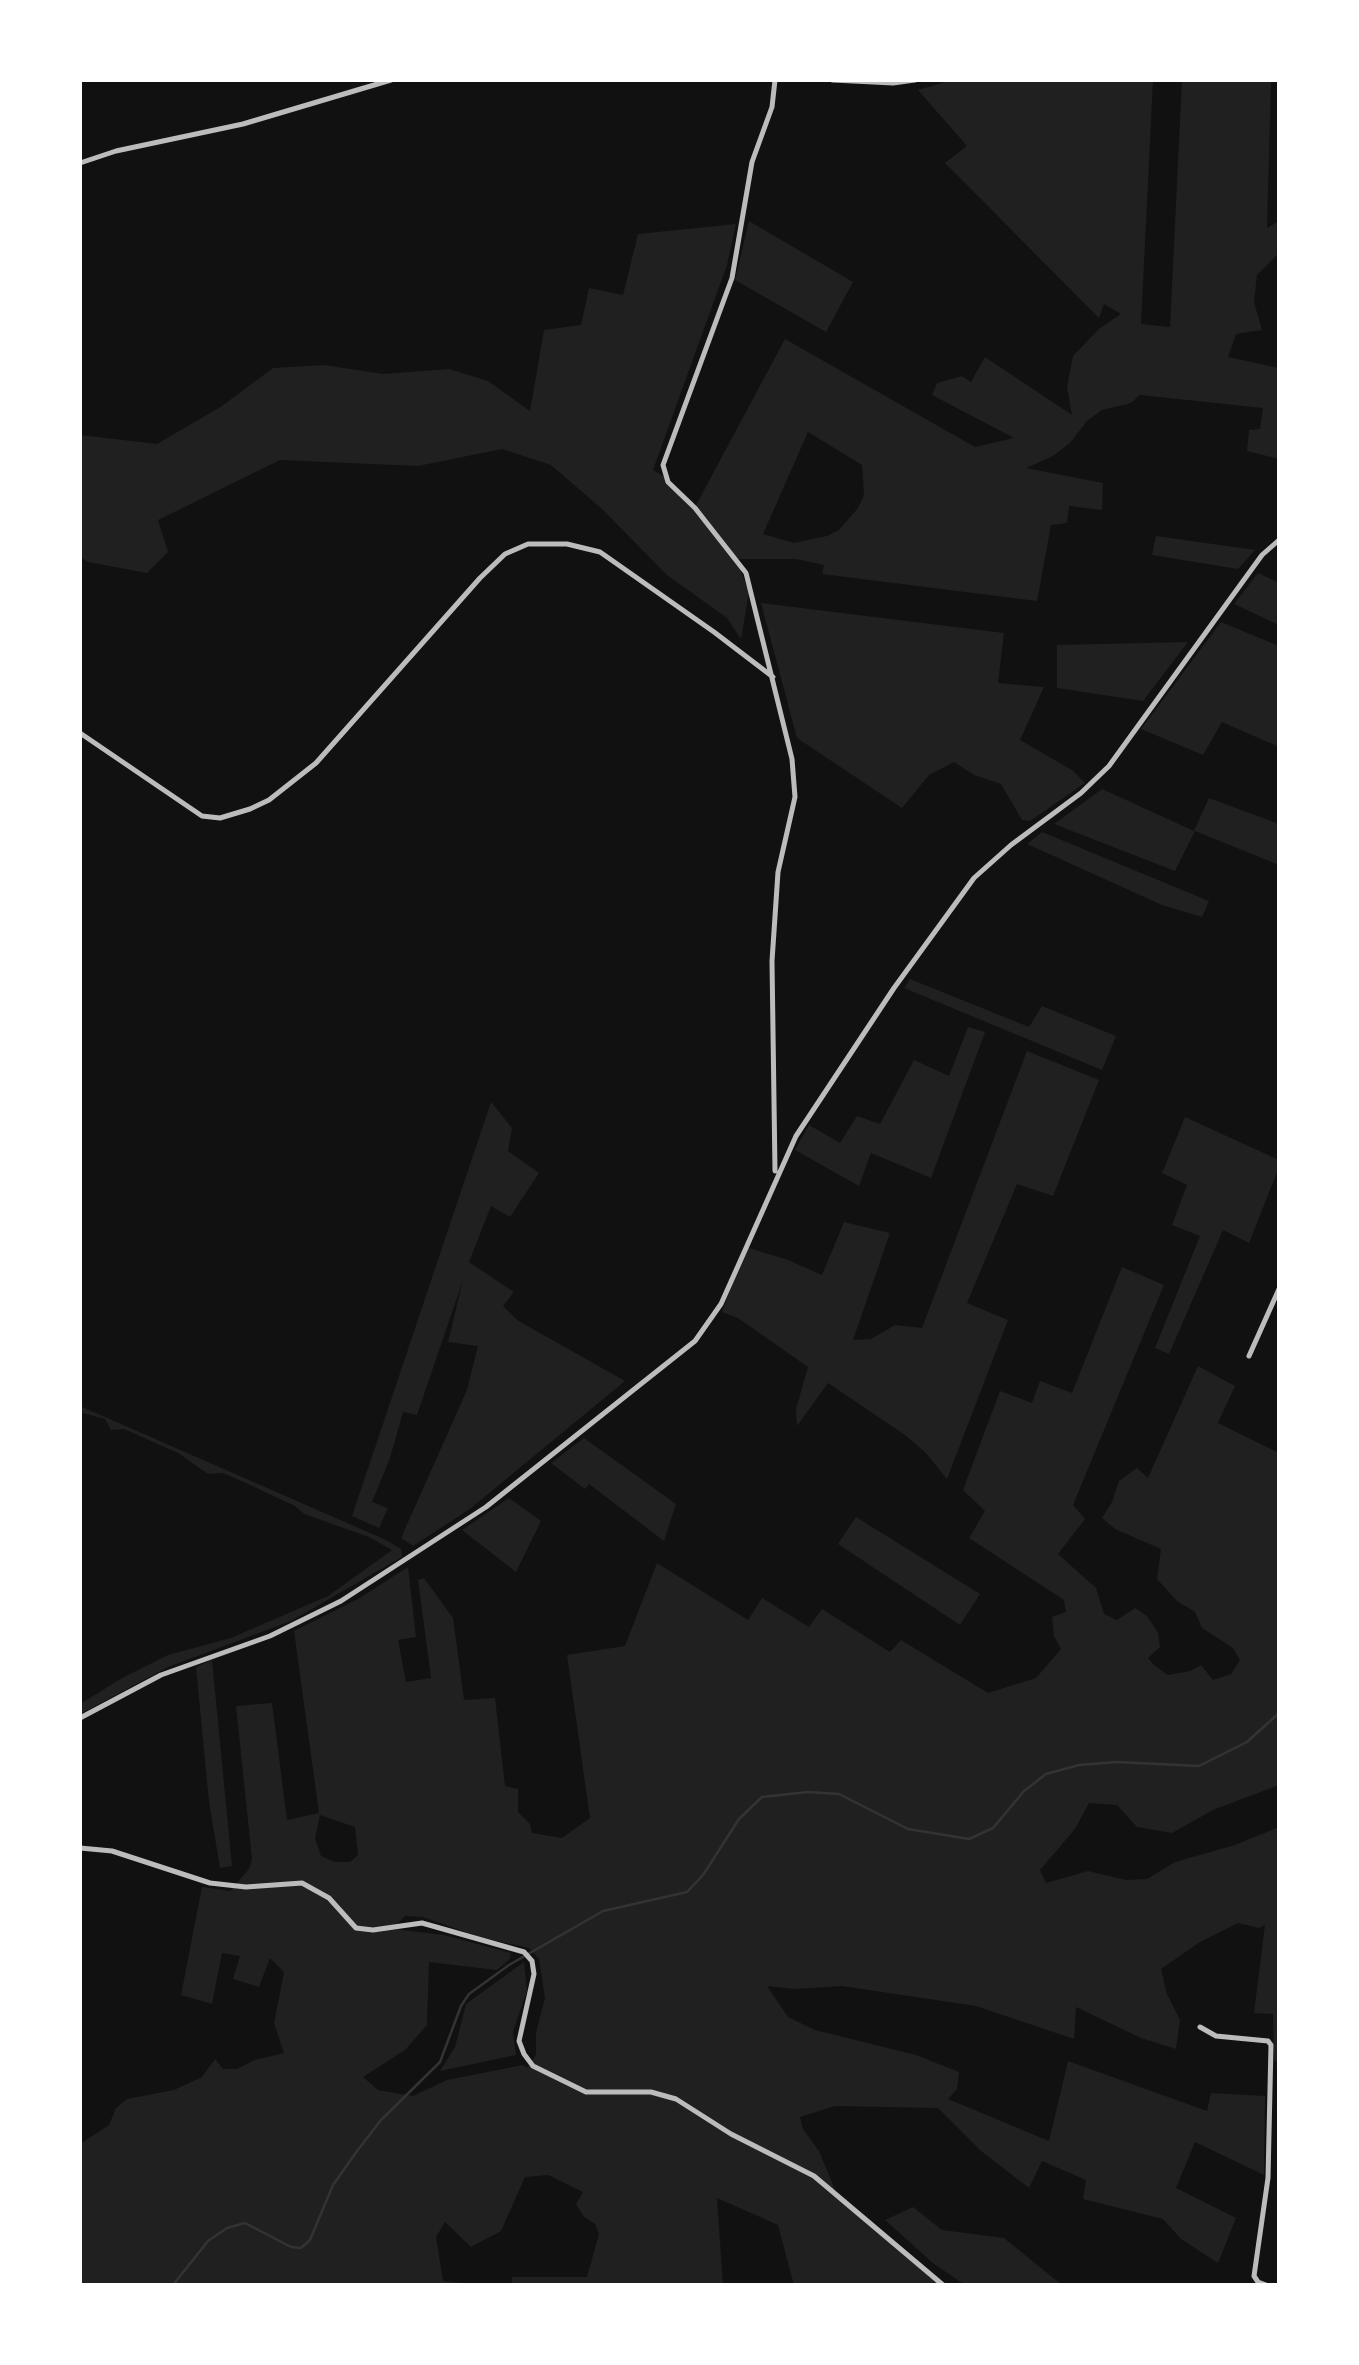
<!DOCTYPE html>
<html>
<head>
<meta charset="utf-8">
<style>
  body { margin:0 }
  #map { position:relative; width:1359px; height:2365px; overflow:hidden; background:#111; font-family:Figtree,sans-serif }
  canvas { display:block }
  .frame { position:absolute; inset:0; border:82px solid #fff; pointer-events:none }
</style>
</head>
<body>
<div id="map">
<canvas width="1359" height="2365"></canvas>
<div class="frame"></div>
</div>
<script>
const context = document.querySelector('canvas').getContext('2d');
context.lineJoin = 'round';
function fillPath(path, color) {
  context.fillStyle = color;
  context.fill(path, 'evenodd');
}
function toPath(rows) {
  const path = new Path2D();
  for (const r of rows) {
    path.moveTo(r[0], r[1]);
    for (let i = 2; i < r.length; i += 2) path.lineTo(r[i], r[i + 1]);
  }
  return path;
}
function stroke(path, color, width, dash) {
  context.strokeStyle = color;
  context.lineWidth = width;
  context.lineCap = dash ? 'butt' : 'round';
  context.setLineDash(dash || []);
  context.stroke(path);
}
const green = toPath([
  [952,80,1153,80,1141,324,1170,327,1182,80,1271,80,1267,228,1279,221,1279,253,1257,275,1254,302,1262,330,1236,334,1228,357,1279,368,1279,459,1247,451,1249,430,1260,429,1263,408,1140,395,1131,403,1102,410,1087,421,1070,443,1053,456,1026,468,1103,483,1102,510,1069,506,1067,523,1051,525,1037,601,822,574,824,565,796,559,736,559,749,592,741,639,727,618,667,575,602,509,551,465,502,449,418,466,280,460,158,520,168,552,147,573,88,562,80,557,80,435,157,444,222,406,273,368,324,365,383,374,449,369,488,381,530,411,544,330,581,325,589,288,623,295,638,234,736,224,727,265,653,470,663,476,695,507,785,339,975,447,1014,438,932,395,937,383,962,376,971,382,985,357,1072,415,1067,387,1073,356,1100,328,1121,314,1104,304,1099,318,945,163,967,146,918,90],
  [808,432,862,465,864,495,858,508,839,530,827,536,794,543,763,534],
  [749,221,853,282,826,332,735,280],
  [1156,536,1255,550,1238,569,1152,555],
  [1258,573,1279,583,1279,625,1234,604],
  [761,603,1004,633,998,683,1044,687,1020,740,1072,770,1085,783,1030,821,1022,820,1001,784,974,775,954,762,929,775,902,808,797,738],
  [1221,622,1279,646,1279,747,1222,722,1203,755,1141,729],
  [1188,642,1143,701,1057,688,1057,645],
  [1102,789,1194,831,1209,798,1279,824,1279,865,1195,831,1175,871,1054,824],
  [1042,832,1209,901,1202,917,1162,905,1027,844],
  [910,979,1029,1027,1042,1006,1116,1036,1102,1070,904,988],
  [968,1027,985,1032,931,1178,871,1153,859,1186,795,1150,809,1125,840,1143,857,1116,880,1124,914,1060,949,1076],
  [1027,1051,1099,1080,1053,1196,1017,1184,967,1303,1008,1320,947,1479,925,1452,905,1435,828,1383,797,1426,796,1409,808,1367,738,1318,722,1312,746,1247,788,1260,822,1275,844,1222,890,1233,853,1340,871,1339,895,1325,922,1328],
  [491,1102,512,1128,508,1151,539,1173,510,1217,491,1206,469,1262,514,1292,503,1306,517,1320,625,1381,470,1509,413,1546,401,1538,467,1390,478,1346,448,1342,463,1280,417,1415,403,1412,390,1458,372,1502,388,1508,379,1528,352,1516],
  [1185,1117,1279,1160,1279,1167,1249,1243,1223,1230,1169,1354,1155,1348,1200,1236,1172,1225,1187,1185,1162,1173],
  [1122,1267,1164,1285,1073,1505,1085,1519,1058,1554,1096,1588,1104,1614,1117,1620,1135,1608,1147,1616,1158,1633,1160,1647,1148,1658,1155,1666,1168,1675,1190,1671,1201,1665,1213,1680,1231,1674,1240,1660,1233,1648,1202,1628,1195,1612,1177,1601,1157,1579,1161,1549,1115,1529,1102,1518,1112,1502,1119,1481,1137,1468,1148,1478,1198,1366,1235,1386,1218,1423,1279,1453,1279,1785,1213,1810,1172,1833,1137,1827,1117,1805,1089,1803,1075,1829,1040,1870,1046,1883,1088,1871,1126,1880,1147,1879,1175,1862,1235,1845,1279,1827,1279,2065,1274,2059,1273,2014,1254,2013,1265,1925,1259,1928,1238,1923,1200,1942,1161,1969,1167,1994,1180,2020,1176,2049,1141,2038,1076,2007,1074,2039,976,2006,842,1986,794,1989,767,1986,788,2017,815,2030,916,2055,959,2072,957,2089,948,2099,1049,2141,1068,2061,1207,2111,1211,2093,1265,2096,1264,2175,1195,2142,1176,2188,1236,2218,1218,2263,1181,2239,1163,2219,1083,2199,1086,2180,1042,2161,1029,2188,981,2151,938,2108,835,2106,800,2117,803,2129,819,2151,836,2192,943,2285,794,2285,778,2225,717,2198,723,2285,512,2285,512,2277,587,2277,599,2234,595,2224,584,2217,576,2204,583,2192,548,2175,525,2177,501,2231,471,2247,445,2222,436,2237,443,2281,483,2285,80,2285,80,2144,109,2125,116,2108,127,2099,174,2090,202,2077,215,2059,223,2069,237,2069,255,2060,284,2053,274,2023,284,1972,270,1958,259,1987,233,1979,240,1956,222,1953,212,2004,181,1995,202,1887,230,1891,249,1869,252,1859,236,1706,272,1703,287,1820,319,1813,294,1631,358,1599,408,1567,416,1637,398,1640,406,1682,431,1678,418,1580,424,1578,453,1618,464,1700,495,1698,505,1786,518,1789,518,1812,530,1824,532,1833,562,1838,590,1818,567,1655,625,1646,657,1563,748,1620,762,1598,809,1627,822,1609,890,1652,901,1640,988,1693,1036,1678,1061,1649,1054,1636,1052,1617,1066,1612,1064,1600,969,1538,985,1511,963,1490,1000,1391,1032,1403,1040,1381,1072,1393],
  [320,1815,355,1827,358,1855,350,1862,335,1862,321,1856,315,1838],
  [405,1916,423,1917,480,1937,529,1948,539,1959,545,1998,536,2033,536,2055,527,2068,523,2065,447,2080,413,2096,378,2090,363,2077,405,2050,427,2025,429,1962,497,1970,510,1959,511,1953,444,1935,393,1929],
  [80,1406,386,1540,401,1549,402,1557,291,1621,168,1667,80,1714,80,1704,122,1678,168,1655,231,1638,328,1596,392,1550,369,1537,304,1514,295,1506,235,1478,223,1473,208,1474,178,1453,124,1429,111,1430,105,1419,83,1413],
  [584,1438,676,1504,664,1541,589,1484,585,1489,551,1463],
  [509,1498,541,1521,516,1572,462,1530],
  [856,1517,980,1594,960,1625,838,1544],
  [212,1660,232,1866,220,1868,209,1802,196,1667],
  [524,1962,527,1991,513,2032,516,2055,440,2071,455,2047,466,2004],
  [913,2207,942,2230,1004,2238,1062,2285,965,2285,934,2264,885,2220]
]);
const stream = toPath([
  [173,2285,208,2241,227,2228,245,2223,291,2247,301,2248,310,2240,333,2185,357,2151,381,2120,440,2062,461,2006,469,1994,509,1965,603,1911,687,1892,703,1875,739,1819,762,1797,808,1792,839,1794,908,1829,969,1839,993,1828,1024,1791,1046,1774,1079,1765,1116,1762,1199,1766,1247,1742,1279,1713]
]);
const minor = toPath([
  [775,80,772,107,752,162,732,278,663,465,668,482,695,508,746,573,792,759,795,797,778,872,772,961,775,1171],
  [833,80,893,83,915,80],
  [80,163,116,151,243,124,391,80],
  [80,733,202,816,220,818,250,809,269,800,316,763,480,578,505,554,528,544,567,544,600,552,714,632,773,677],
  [1249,1356,1279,1289],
  [80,1718,161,1675,270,1636,341,1601,486,1507,695,1341,721,1304,796,1136,894,988,974,878,1011,845,1081,793,1109,766,1262,555,1279,540],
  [80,1848,112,1851,210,1883,246,1887,302,1883,329,1898,356,1928,373,1930,422,1923,524,1952,532,1961,534,1974,519,2041,524,2054,533,2066,586,2092,651,2092,676,2099,731,2134,814,2176,943,2285],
  [1200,2027,1216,2036,1268,2041,1271,2045,1268,2178,1254,2276,1258,2282,1266,2285]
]);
fillPath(green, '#202020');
stroke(stream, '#333', 2.5);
stroke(minor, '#bcbcbc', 5);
</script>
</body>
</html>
